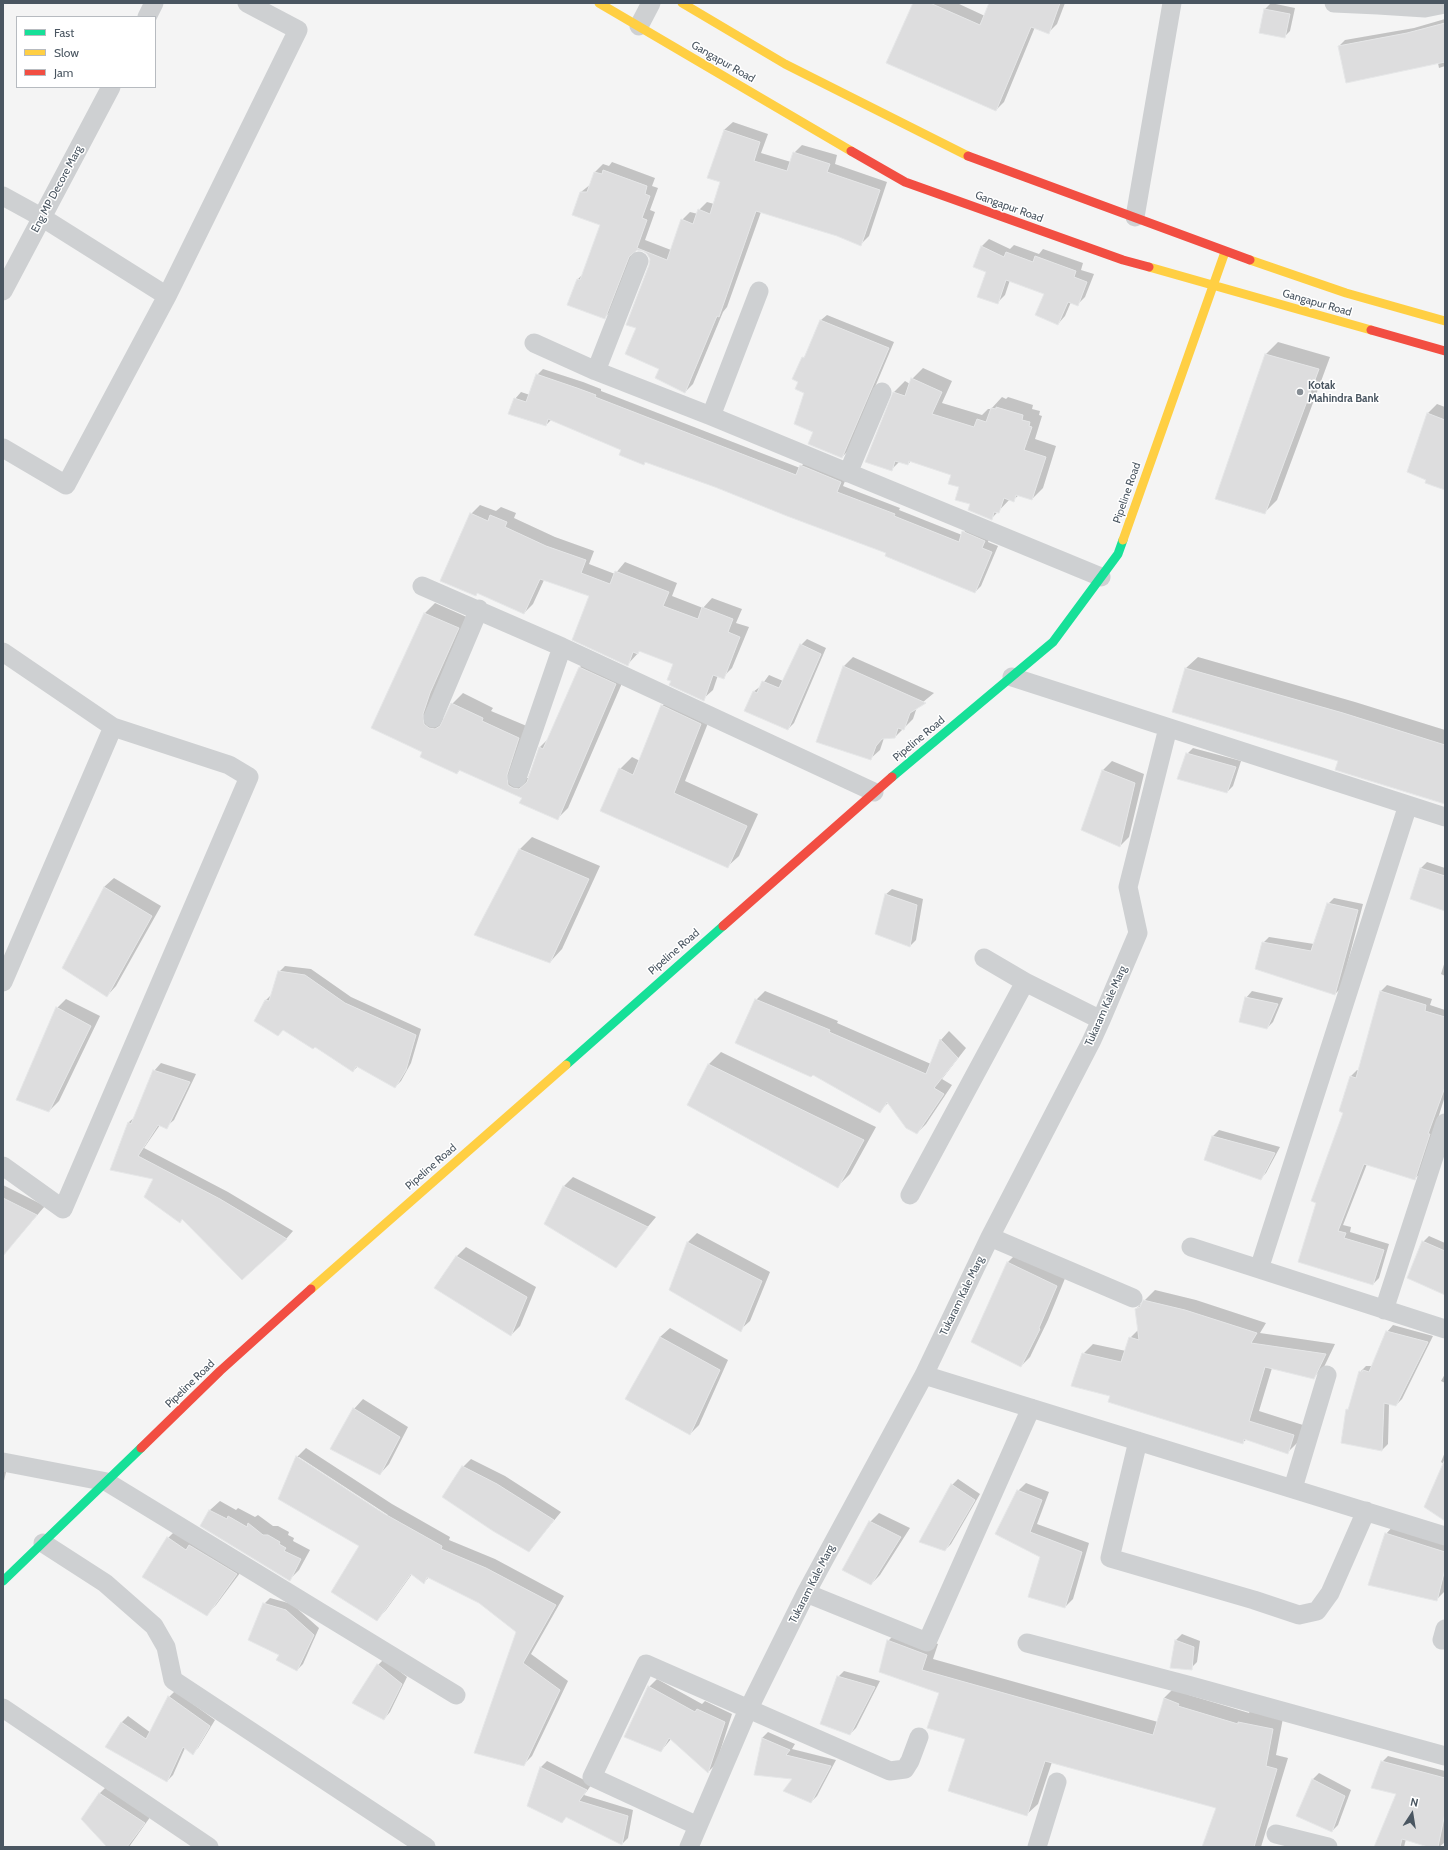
<!DOCTYPE html>
<html>
<head>
<meta charset="utf-8">
<style>
  body { margin:0 }
  #map { position:relative; width:1448px; height:1850px; overflow:hidden; background:#f4f4f4; font-family:Cabin,sans-serif }
  canvas { display:block }
  .frame { position:absolute; inset:0; border:4px solid #4a5661; pointer-events:none }
  .legend { position:absolute; left:16px; top:16px; width:140px; height:72px; box-sizing:border-box; background:#fff; border:1px solid #b7bbc0; margin:0; padding:5px 7px; list-style:none; font-size:12px; color:#4a5661 }
  .legend li { display:flex; align-items:center; gap:8px; height:20px }
  .legend b { width:20px; border:1px solid #b7bbc0 }
  .north { position:absolute; left:1392px; top:1794px; width:40px; height:40px; -webkit-text-stroke:3px #fff; paint-order:stroke; rotate:12deg; font-size:11px; font-weight:700; line-height:16px; text-align:center; color:#4a5661 }
  .north::after { content:''; display:block; margin:auto; width:14px; height:18px; background:#4a5661; clip-path:polygon(50% 0,100% 100%,50% 72%,0 100%) }
</style>
</head>
<body>
<div id="map">
<canvas width="1448" height="1850"></canvas>
<div class="frame"></div>
<ul class="legend">
<li><b style="height:5px;background:#16e098"></b>Fast</li>
<li><b style="height:5px;background:#ffcf43"></b>Slow</li>
<li><b style="height:5px;background:#f24e42"></b>Jam</li>
</ul>
<div class="north">N</div>
</div>
<script>
const context = document.querySelector('canvas').getContext('2d');
context.lineJoin = 'round';
function fillPath(path, color) {
  context.fillStyle = color;
  context.fill(path, 'evenodd');
}
function toPath(rows) {
  const path = new Path2D();
  for (const r of rows) {
    path.moveTo(r[0], r[1]);
    for (let i = 2; i < r.length; i += 2) path.lineTo(r[i], r[i + 1]);
  }
  return path;
}
function stroke(path, color, width, dash) {
  context.strokeStyle = color;
  context.lineWidth = width;
  context.lineCap = dash ? 'butt' : 'round';
  context.setLineDash(dash || []);
  context.stroke(path);
}
function write(font, color, halo, rows, align = 'center') {
  context.font = font + ' Cabin,sans-serif';
  context.lineWidth = 3;
  context.setLineDash([]);
  context.textBaseline = 'middle';
  context.strokeStyle = halo;
  context.fillStyle = color;
  for (const [text, x, y, turn = 0] of rows) {
    context.save();
    context.translate(x, y);
    context.rotate((+turn || 0) * Math.PI / 180);
    context.textAlign = isNaN(turn) ? turn : align;
    if (halo) context.strokeText(text, 0, 0);
    context.fillText(text, 0, 0);
    context.restore();
  }
}
const shadow = toPath([
  [914,3,957,3,985,16,990,3,1065,3,1057,24,1049,32,1035,27,1004,102,996,110],
  [1271,3,1295,8,1290,31,1284,37,1265,9],
  [1445,19,1445,66,1439,68,1438,63,1339,46,1345,40,1414,28],
  [733,122,768,134,761,153,791,162,794,153,802,145,837,155,835,164,887,182,869,236,861,244,837,235,761,212,727,307,723,312,693,384,685,392,660,369,638,328,650,265,651,259,648,253,643,250,636,250,613,309,604,318,578,279,583,274,602,225,581,192,591,184,595,172,603,164,609,166,612,162,655,178,652,186,658,188,650,210,655,212,645,240,671,250,682,220,690,212,698,214,699,210,707,202,714,204,722,182,724,130],
  [989,239,1010,249,1014,245,1039,254,1043,249,1083,263,1081,270,1094,274,1085,297,1078,304,1071,302,1065,316,1058,324,1046,293,1010,280,1005,295,998,302,981,247],
  [827,315,894,342,848,451,842,457,815,432,805,393,800,381,803,358,808,353,821,320],
  [1278,342,1330,357,1277,500,1265,512,1216,498,1266,354],
  [923,368,952,381,942,403,982,415,988,409,991,409,1002,397,1006,399,1008,397,1033,405,1032,409,1040,411,1039,415,1042,416,1035,439,1056,446,1043,488,1032,499,1019,495,1013,500,1010,499,991,519,971,504,952,474,911,461,908,464,900,461,891,470,894,392,905,381,910,384,912,379],
  [543,369,583,382,601,389,601,391,800,468,807,459,847,476,843,486,900,508,899,510,962,535,969,526,990,535,988,542,998,546,981,586,975,592,888,553,622,449,551,420,546,425,515,399,521,392,530,395,537,375],
  [1437,404,1445,407,1445,488,1428,413],
  [480,505,496,511,501,507,516,513,514,518,555,537,594,551,589,564,615,574,625,562,677,583,672,596,703,608,712,598,742,609,736,623,749,627,732,668,723,677,718,675,713,690,703,699,674,664,640,651,628,664,591,595,544,580,533,604,524,613,478,592,476,595,471,514],
  [435,603,469,618,435,715,445,719,452,704,463,693,493,708,491,711,529,727,525,778,528,778,540,747,548,739,580,667,590,657,626,674,568,808,557,819,523,797,461,769,457,773,424,752,372,728,425,613],
  [807,639,826,648,794,723,788,729,753,692,761,686,769,675,783,681,801,645],
  [853,657,934,693,917,707,913,719,895,737,884,738,880,750,870,759,817,741,844,666],
  [1198,657,1355,702,1445,730,1445,803,1339,761,1173,711,1186,668],
  [674,694,712,713,685,781,758,814,739,856,727,867,620,769,632,757,640,761,662,706],
  [1193,748,1241,761,1233,786,1227,792,1187,754],
  [1112,761,1144,774,1129,837,1120,846,1082,829,1103,770],
  [532,837,600,866,562,949,550,962,520,849],
  [1427,862,1445,868,1445,907,1411,899,1421,868],
  [114,878,161,906,116,986,107,996,64,968,104,887],
  [892,889,923,899,916,940,910,946,885,895],
  [1334,898,1363,904,1341,988,1335,994,1263,943,1269,937,1314,944,1328,904],
  [1445,961,1445,976,1441,974],
  [285,966,311,969,351,997,421,1029,411,1063,401,1081,395,1087,358,1066,353,1071,315,1046,283,1029,255,1021,266,1000,272,994,279,972],
  [1387,985,1432,999,1430,1005,1445,1010,1445,1096,1421,1173,1414,1179,1367,1164,1343,1225,1351,1227,1350,1232,1389,1244,1379,1278,1373,1284,1299,1262,1344,1112,1351,1076,1357,1070,1359,1071,1381,991],
  [765,991,838,1021,837,1023,931,1064,941,1040,949,1031,966,1048,942,1079,952,1085,926,1124,917,1133,888,1103,879,1111,756,1000],
  [1252,991,1283,998,1273,1022,1267,1028,1246,998],
  [66,999,100,1016,59,1101,49,1111,57,1008],
  [721,1052,876,1127,850,1174,838,1186,708,1065],
  [161,1063,196,1074,174,1120,166,1127,160,1125,144,1148,228,1192,293,1231,286,1239,183,1218,180,1221,155,1179,111,1169,129,1122,136,1116,154,1071],
  [1219,1130,1280,1147,1266,1173,1260,1179,1205,1159,1213,1136],
  [573,1177,656,1217,615,1266,564,1186],
  [3,1185,45,1206,3,1255],
  [697,1233,770,1272,750,1321,740,1330,670,1290,688,1242],
  [1429,1236,1445,1243,1445,1294,1408,1278,1423,1242],
  [466,1247,536,1287,520,1326,511,1335,435,1288,457,1256],
  [1017,1253,1066,1276,1048,1320,1030,1357,1021,1366,972,1342,1008,1262],
  [1155,1290,1196,1300,1266,1323,1260,1333,1335,1344,1324,1367,1314,1377,1272,1368,1259,1411,1303,1425,1298,1442,1288,1452,1247,1439,1242,1443,1111,1395,1083,1354,1093,1344,1126,1351,1130,1338,1139,1329,1136,1309],
  [1393,1325,1433,1336,1402,1399,1396,1405,1389,1404,1388,1444,1382,1450,1347,1410,1349,1407,1360,1372,1366,1366,1373,1366,1387,1332],
  [670,1328,728,1360,699,1425,690,1434,627,1399,660,1337],
  [1445,1374,1445,1383,1441,1381],
  [363,1399,408,1427,389,1464,380,1474,354,1409],
  [306,1448,392,1504,450,1537,449,1540,495,1559,564,1596,531,1654,568,1681,532,1756,523,1765,517,1631,480,1602,429,1577,424,1582,412,1574,386,1610,377,1619,361,1545,297,1457],
  [299,1457,388,1515,387,1517,299,1460],
  [1445,1452,1445,1519,1444,1464,1441,1462],
  [471,1459,505,1476,561,1512,529,1551,463,1467],
  [3,1467,7,1468,3,1485],
  [958,1479,980,1494,951,1544,945,1550,952,1485],
  [1026,1483,1049,1492,1037,1524,1089,1543,1073,1599,1065,1607,1042,1557,997,1534,1018,1491],
  [220,1501,236,1510,238,1508,255,1517,258,1515,273,1526,278,1526,289,1532,288,1535,294,1538,293,1541,310,1550,299,1570,290,1579,201,1526,210,1510],
  [879,1513,910,1528,880,1575,871,1584,870,1522],
  [1395,1524,1445,1540,1445,1591,1436,1600,1386,1534],
  [177,1529,246,1565,216,1605,207,1614,168,1538],
  [270,1598,292,1604,319,1628,303,1664,297,1670,280,1654,264,1604],
  [899,1630,938,1644,933,1659,1158,1722,1164,1698,1175,1687,1189,1695,1249,1713,1250,1711,1283,1718,1276,1755,1288,1758,1261,1847,1203,1847,1218,1808,1052,1762,1038,1804,1026,1815,967,1738,940,1693,888,1641],
  [1182,1634,1200,1641,1197,1662,1191,1668,1171,1667,1176,1640],
  [384,1659,407,1677,390,1712,384,1719,378,1665],
  [844,1671,880,1681,856,1728,850,1734,838,1677],
  [657,1679,702,1704,705,1701,732,1714,716,1764,708,1772,671,1739,661,1751,649,1687],
  [175,1691,215,1720,198,1748,192,1753,185,1748,173,1775,167,1781,107,1747,122,1722,128,1716,151,1733,169,1697],
  [768,1732,795,1744,792,1749,836,1760,817,1796,811,1802,762,1738],
  [1388,1756,1445,1771,1445,1835,1444,1843,1439,1847,1431,1847,1406,1839,1404,1847,1384,1847,1397,1794,1382,1762],
  [547,1761,592,1784,584,1795,633,1810,628,1838,622,1844,567,1816,562,1822,528,1805,541,1767],
  [1319,1773,1351,1790,1338,1825,1332,1831,1297,1816,1313,1779],
  [109,1784,153,1813,129,1847,109,1847,99,1794]
]);
const building = toPath([
  [913,3,930,3,980,25,989,3,1060,3,1049,34,1031,27,996,111,886,63,913,3],
  [1264,9,1290,14,1285,38,1259,33,1264,9],
  [1445,23,1445,62,1346,83,1338,46,1407,33,1445,23],
  [724,130,760,142,754,161,787,171,793,152,830,164,827,172,880,190,861,246,837,236,756,211,719,317,717,316,685,393,655,378,659,369,625,354,636,328,626,325,649,265,650,259,647,254,643,251,637,250,629,257,605,319,567,305,577,279,580,280,600,225,572,215,580,192,587,192,594,172,602,174,603,170,647,186,645,194,650,196,642,218,647,220,637,248,667,260,681,219,693,224,698,209,710,214,720,182,707,178,724,130],
  [981,246,1004,257,1006,252,1033,262,1035,256,1076,271,1074,277,1087,282,1078,306,1068,302,1058,325,1035,315,1044,294,1006,280,998,304,977,297,986,272,973,267,981,246],
  [820,320,889,348,842,458,808,444,813,432,794,424,804,393,795,389,798,382,792,379,802,357,804,358,820,320],
  [1265,354,1319,369,1265,514,1215,499,1265,354],
  [536,374,577,388,596,395,595,397,796,475,800,465,841,482,837,492,895,514,894,516,959,542,962,531,985,541,982,548,992,552,975,593,885,556,886,553,787,516,715,487,645,462,644,465,619,455,621,450,548,419,546,426,508,414,514,398,526,402,536,374],
  [911,378,942,392,932,414,974,427,977,419,986,422,991,408,996,409,996,407,1023,415,1022,420,1030,422,1029,426,1032,427,1024,450,1046,457,1032,500,1016,495,1014,502,1004,498,999,513,994,512,992,520,968,510,970,504,955,500,959,487,948,484,951,475,909,461,908,465,895,461,892,471,865,462,893,392,905,396,911,378],
  [1427,413,1445,420,1445,490,1425,483,1426,480,1407,472,1427,413],
  [470,513,488,521,490,515,507,522,505,527,546,546,586,560,581,573,610,584,615,571,669,592,663,606,698,619,702,607,733,619,728,632,740,637,724,679,713,675,704,701,669,685,671,681,667,680,673,664,639,651,638,654,633,652,628,666,572,640,589,596,540,579,524,614,477,593,476,596,440,581,470,513],
  [424,613,459,628,430,693,423,714,424,724,429,728,435,729,440,726,451,703,483,718,482,721,519,738,507,775,508,785,513,788,519,789,527,782,539,747,543,749,579,667,616,684,558,820,519,803,522,798,459,770,457,774,420,757,422,752,371,728,424,613],
  [800,644,821,654,788,730,744,711,753,691,757,693,762,681,779,688,800,644],
  [843,666,926,703,910,713,904,730,898,728,895,738,882,739,876,746,871,760,816,742,843,666],
  [1185,668,1343,713,1445,745,1445,804,1335,770,1338,761,1172,712,1185,668],
  [661,705,701,724,674,793,747,826,728,868,600,811,619,768,633,775,661,705],
  [1186,753,1236,767,1227,793,1177,779,1186,753],
  [1102,770,1135,783,1120,847,1081,830,1102,770],
  [519,849,589,879,550,963,474,935,519,849],
  [1420,868,1445,876,1445,911,1410,899,1420,868],
  [104,887,152,916,107,997,62,968,104,887],
  [885,894,917,905,910,947,875,934,885,894],
  [1327,903,1358,910,1335,995,1255,969,1262,942,1311,951,1327,903],
  [278,971,305,975,345,1003,416,1035,406,1070,395,1088,356,1066,353,1072,315,1047,313,1049,283,1030,278,1036,254,1021,265,1000,269,1001,278,971],
  [1380,991,1426,1005,1425,1011,1445,1017,1445,1087,1428,1134,1430,1134,1415,1180,1364,1164,1338,1231,1346,1233,1344,1238,1384,1250,1373,1285,1298,1262,1316,1203,1311,1201,1343,1113,1339,1111,1350,1076,1356,1078,1380,991],
  [1245,997,1278,1004,1267,1029,1239,1022,1245,997],
  [755,999,830,1030,829,1032,926,1074,940,1039,958,1058,934,1088,944,1094,917,1134,906,1128,887,1102,880,1113,813,1075,811,1077,735,1043,755,999],
  [56,1007,91,1026,49,1112,16,1100,56,1007],
  [708,1064,864,1140,838,1188,687,1105,708,1064],
  [153,1070,190,1082,167,1129,158,1125,138,1156,220,1199,287,1239,242,1280,182,1219,180,1223,144,1197,153,1179,110,1170,128,1122,131,1124,153,1070],
  [1212,1136,1275,1153,1261,1180,1204,1160,1212,1136],
  [563,1186,648,1227,616,1268,544,1224,563,1186],
  [3,1198,37,1215,3,1256,3,1198],
  [1422,1241,1445,1251,1445,1295,1407,1278,1422,1241],
  [687,1242,762,1281,741,1332,669,1290,687,1242],
  [456,1256,527,1297,511,1336,434,1288,456,1256],
  [1007,1262,1057,1286,1039,1328,1040,1329,1021,1367,971,1342,1007,1262],
  [1143,1300,1185,1310,1257,1333,1251,1343,1326,1354,1314,1379,1265,1367,1249,1421,1294,1435,1288,1454,1244,1439,1243,1444,1108,1402,1110,1396,1071,1386,1082,1353,1121,1362,1129,1337,1139,1340,1135,1309,1140,1307,1143,1300],
  [1386,1331,1428,1342,1396,1406,1384,1403,1382,1451,1341,1443,1346,1409,1348,1410,1359,1371,1362,1372,1363,1370,1369,1372,1386,1331],
  [660,1337,720,1370,690,1435,625,1399,660,1337],
  [353,1408,400,1437,380,1475,330,1449,353,1408],
  [296,1456,383,1513,442,1546,441,1549,486,1568,556,1605,523,1663,560,1690,524,1766,474,1753,516,1632,479,1603,427,1577,424,1584,411,1574,377,1621,331,1592,359,1546,278,1499,296,1456],
  [1445,1459,1445,1521,1424,1507,1445,1459],
  [462,1466,497,1484,554,1520,529,1552,493,1531,442,1497,462,1466],
  [951,1484,975,1500,945,1551,919,1542,951,1484],
  [1017,1490,1042,1500,1030,1532,1082,1552,1065,1608,1028,1597,1040,1557,995,1534,1017,1490],
  [209,1510,227,1519,228,1516,247,1527,248,1523,263,1535,268,1535,280,1542,279,1544,286,1548,284,1551,301,1559,290,1581,200,1526,209,1510],
  [869,1521,901,1537,871,1585,842,1570,869,1521],
  [1385,1533,1445,1552,1445,1569,1437,1601,1368,1585,1385,1533],
  [167,1537,186,1550,189,1545,237,1574,207,1616,142,1577,167,1537],
  [263,1603,286,1610,314,1635,297,1671,276,1660,279,1655,248,1640,263,1603],
  [887,1640,927,1655,922,1670,1153,1735,1164,1698,1179,1704,1178,1706,1238,1724,1238,1722,1273,1729,1266,1766,1277,1769,1254,1847,1202,1847,1216,1808,1045,1761,1027,1816,948,1791,965,1739,927,1728,939,1693,879,1672,887,1640],
  [1175,1640,1194,1647,1192,1670,1170,1668,1175,1640],
  [377,1664,402,1684,384,1720,352,1703,377,1664],
  [837,1676,875,1687,850,1735,820,1724,837,1676],
  [648,1686,695,1712,697,1709,725,1722,708,1773,669,1738,661,1752,624,1737,648,1686],
  [168,1696,210,1726,193,1755,183,1747,167,1782,105,1747,121,1722,146,1739,168,1696],
  [762,1738,790,1750,786,1755,831,1766,811,1803,783,1791,792,1779,754,1775,762,1738],
  [1381,1761,1445,1778,1445,1813,1438,1847,1428,1847,1402,1839,1400,1847,1374,1847,1396,1794,1371,1788,1381,1761],
  [540,1767,587,1790,579,1801,628,1816,622,1845,566,1817,562,1823,527,1806,540,1767],
  [1312,1779,1345,1796,1332,1832,1296,1816,1312,1779],
  [99,1793,145,1823,127,1847,107,1847,81,1819,99,1793]
]);
const street = toPath([
  [1334,3,1378,5,1379,3],
  [1378,5,1425,8,1445,4],
  [147,17,154,3],
  [639,26,651,3],
  [3,196,43,218,167,296],
  [1135,217,1172,3],
  [3,291,111,87],
  [534,343,596,371,711,416,1101,577],
  [596,371,639,261],
  [711,416,759,291],
  [3,448,66,485,167,296,298,30,247,3],
  [848,473,882,392],
  [422,586,562,647,874,792],
  [3,652,113,727,229,765,249,777,63,1209,3,1166],
  [1012,677,1445,817],
  [433,718,479,609],
  [517,778,562,647],
  [984,958,1025,982],
  [3,982,113,727],
  [910,1195,1025,982,1101,1020],
  [990,1237,1133,1298],
  [1191,1247,1445,1329],
  [1259,1269,1408,805],
  [1384,1310,1445,1123],
  [924,1375,1445,1536],
  [1138,1441,1110,1558,1254,1600,1299,1615,1317,1611,1330,1593,1366,1511],
  [3,1462,107,1482,456,1695],
  [1293,1488,1327,1375],
  [43,1543,105,1583,154,1626,166,1647,173,1680,426,1847],
  [806,1593,927,1642,1031,1408],
  [1445,1629,1442,1640,1445,1640],
  [1027,1643,1191,1686,1445,1756],
  [3,1708,209,1847],
  [698,1826,592,1777,646,1664,890,1771,905,1769,910,1761,919,1737],
  [1276,1834,1328,1847],
  [689,1847,746,1714,806,1593,924,1375,990,1237,1091,1042,1101,1020,1138,933,1128,887,1168,728],
  [1037,1847,1057,1782]
]);
const fast = toPath([
  [892,777,1053,642,1118,554,1123,540],
  [566,1065,723,926],
  [3,1581,141,1448]
]);
const slow = toPath([
  [599,3,851,151],
  [682,3,785,64,968,156],
  [1250,260,1346,293,1445,321],
  [1149,267,1371,330],
  [1123,540,1225,252],
  [311,1289,566,1065]
]);
const jam = toPath([
  [851,151,905,182,1123,260,1149,267],
  [968,156,1250,260],
  [1371,330,1445,351],
  [723,926,892,777],
  [141,1448,220,1371,311,1289]
]);
const markers = [
  [1300,392,4,"#868d94"]
];
const streetNames = [
  ["Gangapur Road",723,62,30],
  ["Eng MP Decore Marg",57,189,-62],
  ["Gangapur Road",1009,207,20],
  ["Gangapur Road",1317,303,16],
  ["Pipeline Road",1127,493,-71],
  ["Pipeline Road",919,739,-40],
  ["Pipeline Road",674,952,-41],
  ["Tukaram Kale Marg",1106,1006,-66],
  ["Pipeline Road",431,1167,-41],
  ["Tukaram Kale Marg",962,1296,-64],
  ["Pipeline Road",190,1384,-44],
  ["Tukaram Kale Marg",812,1584,-63]
];
const poiNames = [
  ["Kotak",1308,386],
  ["Mahindra Bank",1308,399]
];
fillPath(shadow, '#0003');
fillPath(building, '#ddddde');
stroke(building, '#e5e6e7', 1);
stroke(street, '#ced0d2', 19);
stroke(fast, '#16e098', 9);
stroke(slow, '#ffcf43', 9);
stroke(jam, '#f24e42', 9);
for (const [x, y, r, color] of markers) {
  const dot = new Path2D();
  dot.arc(x, y, r, 0, 2 * Math.PI);
  context.fillStyle = color;
  context.fill(dot);
  stroke(dot, '#fff', 1.5);
}
write('11px', '#4a5661', '#fff', streetNames);
write('bold 11px', '#4a5661', '#fff', poiNames, 'left');
</script>
</body>
</html>
